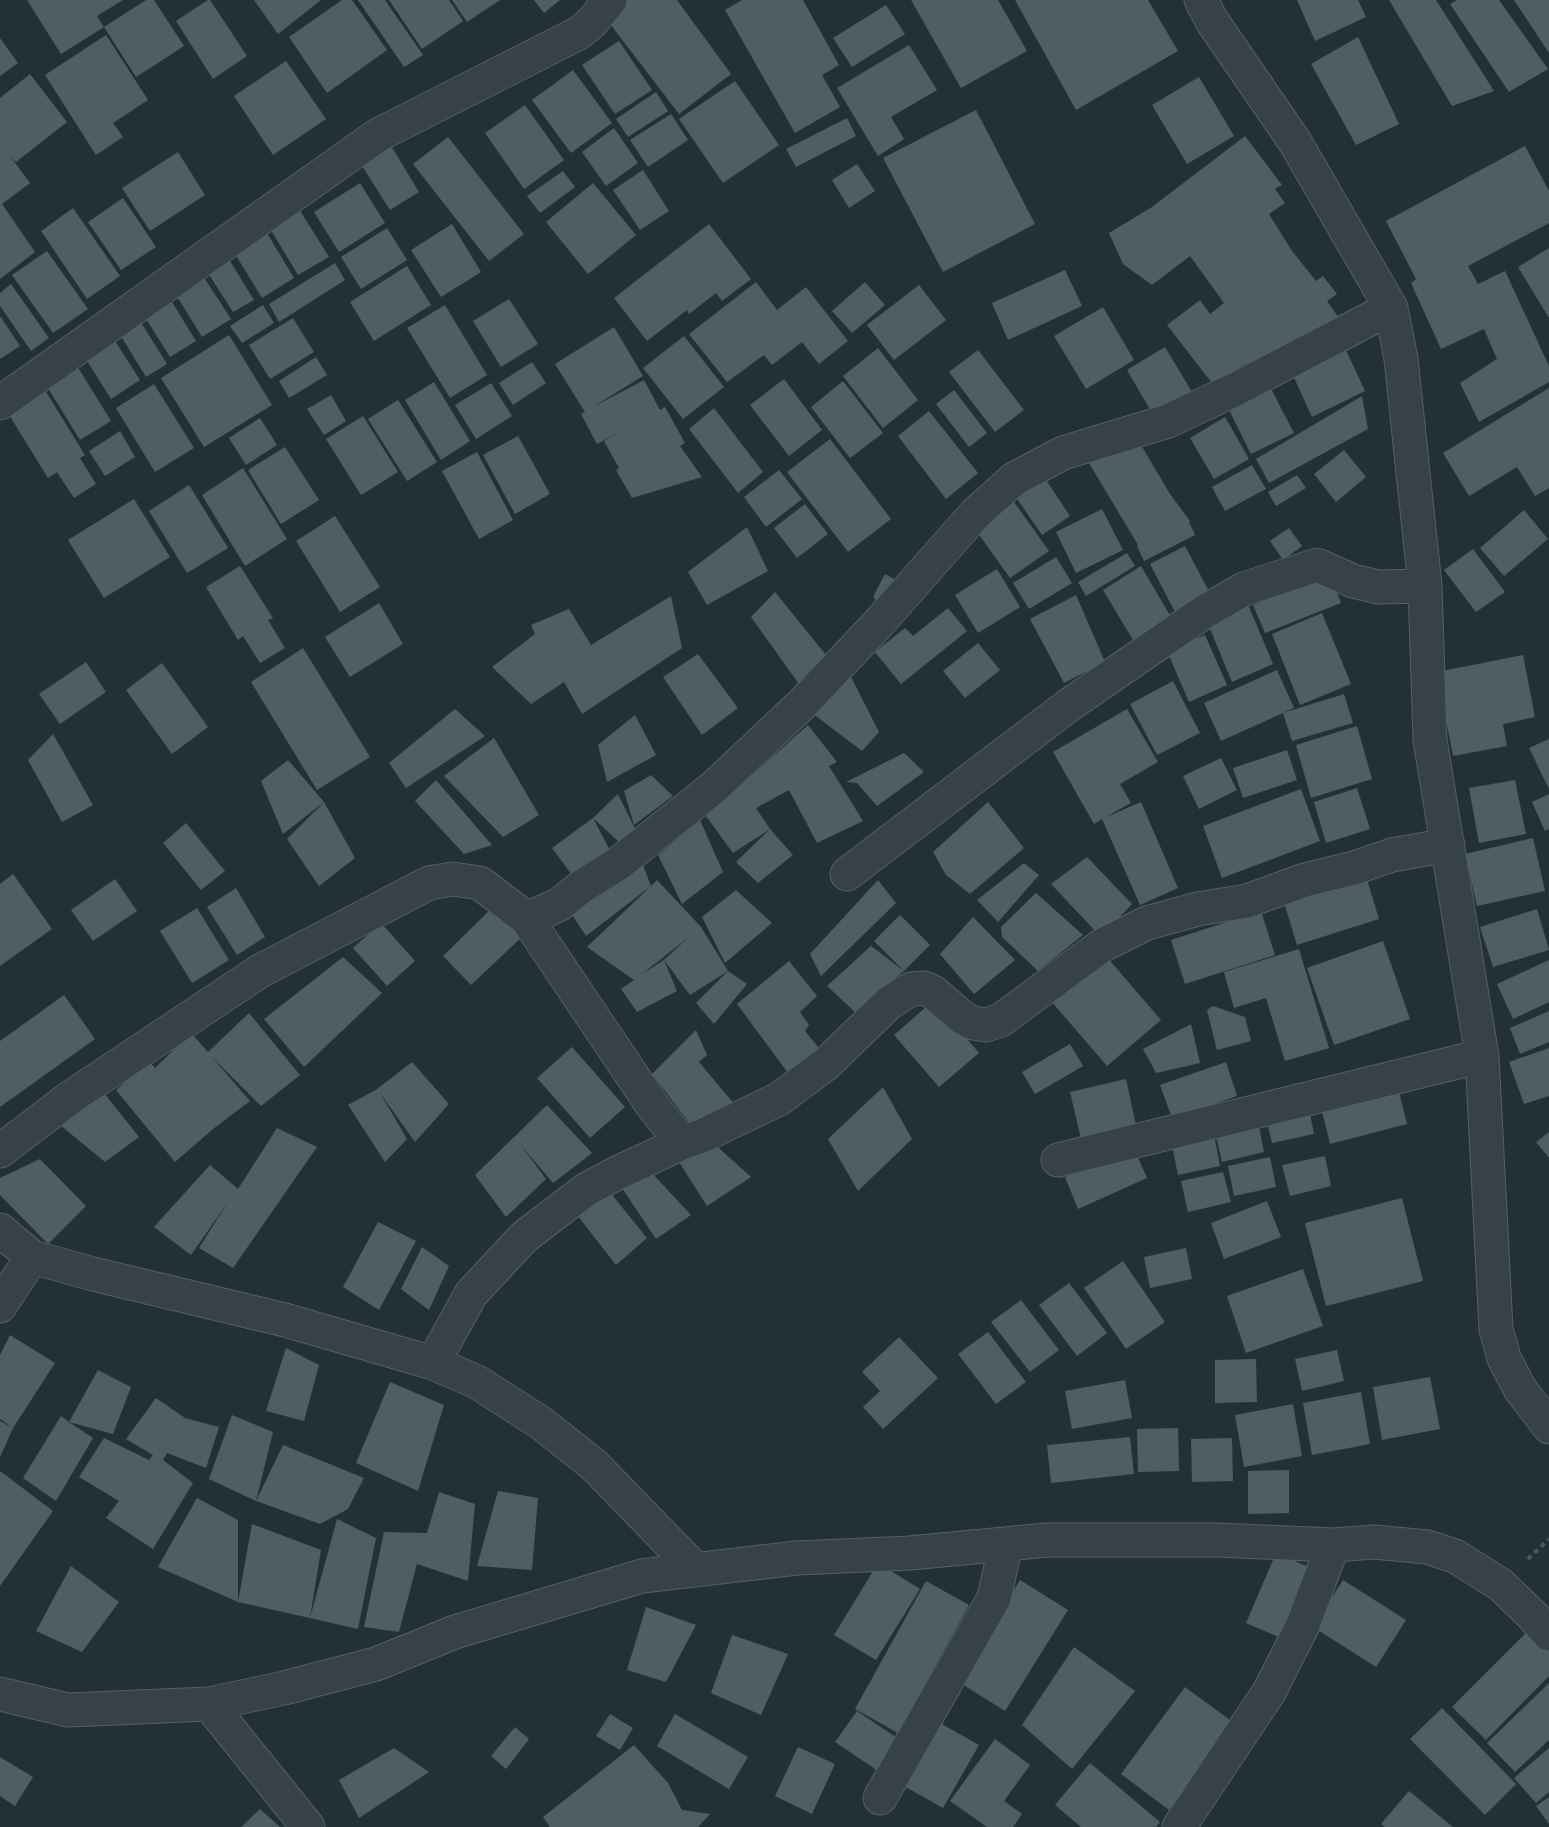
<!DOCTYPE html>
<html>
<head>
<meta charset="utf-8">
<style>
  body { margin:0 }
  canvas { display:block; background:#233137 }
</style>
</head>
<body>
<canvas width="1549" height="1827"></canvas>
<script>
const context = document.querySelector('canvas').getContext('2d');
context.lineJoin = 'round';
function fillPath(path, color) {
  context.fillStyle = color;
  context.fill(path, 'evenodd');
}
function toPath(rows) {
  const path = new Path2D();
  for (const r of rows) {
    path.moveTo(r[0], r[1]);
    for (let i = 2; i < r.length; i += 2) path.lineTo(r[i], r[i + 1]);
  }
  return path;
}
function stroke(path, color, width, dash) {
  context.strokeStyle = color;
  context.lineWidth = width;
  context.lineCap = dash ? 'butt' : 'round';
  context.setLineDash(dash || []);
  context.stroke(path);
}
const building = toPath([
  [27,0,123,0,97,16,104,27,146,0,154,0,184,46,136,77,104,27,61,54],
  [208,0,210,0,247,56,213,79,176,21],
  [254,0,321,0,278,34],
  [342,0,352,0,387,50,327,93,289,37],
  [358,0,385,0,423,55,404,67],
  [389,0,449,0,463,21,422,49],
  [452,0,500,0,467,22],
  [534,0,560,0,544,13],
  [616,0,677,0,731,74,679,114,601,12],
  [742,0,803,0,839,65,822,75,840,107,795,133,725,10],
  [911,0,998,0,1027,51,961,88],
  [1015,0,1148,0,1178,51,1076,110],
  [1297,0,1358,0,1366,17,1315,41],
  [1389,0,1436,0,1494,91,1452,106],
  [1457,0,1499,0,1548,69,1509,92,1450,4],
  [1514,0,1549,0,1549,53],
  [886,5,905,34,852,67,833,38],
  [106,35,148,100,113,123,123,137,96,155,45,75],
  [1358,37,1399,124,1356,145,1311,64],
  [0,38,18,63,0,76],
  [619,41,652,90,615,114,582,65],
  [909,45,937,90,891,117,904,139,878,156,837,88],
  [286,61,326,119,273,155,234,96],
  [573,70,612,123,571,153,532,100],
  [30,74,67,122,16,162,10,156,30,183,2,204,35,252,0,279,0,98],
  [1199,77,1234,136,1187,164,1152,105],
  [735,81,779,145,723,183,679,119],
  [656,92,668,111,628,137,616,119],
  [525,105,564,160,524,189,485,133],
  [976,110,1035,224,943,272,883,158],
  [671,114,688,140,648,167,630,140],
  [847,118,856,136,796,167,786,149],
  [614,128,638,163,606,186,582,152],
  [1245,136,1282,185,1275,189,1285,203,1269,214,1292,251,1316,281,1323,276,1337,294,1327,301,1339,318,1251,372,1245,364,1215,387,1167,325,1200,300,1210,314,1224,303,1190,256,1152,285,1123,264,1109,233,1152,207],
  [448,137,524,234,489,261,413,164],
  [387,139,419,192,390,210,357,158],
  [1525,146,1549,191,1549,223,1468,266,1478,284,1505,271,1549,366,1549,382,1479,422,1460,383,1497,359,1484,329,1441,349,1411,283,1416,279,1386,221],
  [178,152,205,195,150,231,122,188],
  [857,164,875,191,849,208,832,180],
  [643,170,669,211,640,230,613,190],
  [563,171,575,187,540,213,527,196],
  [360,183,385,223,339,252,314,212],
  [593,183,636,235,588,274,546,222],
  [123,198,156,247,121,270,88,222],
  [73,208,120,276,87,299,41,231],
  [299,209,329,257,298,275,269,227],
  [452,224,481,272,441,297,411,250],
  [709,224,751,279,722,301,716,293,689,314,687,310,647,341,614,298],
  [264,228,294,278,262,298,232,249],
  [387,228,407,260,361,289,341,257],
  [1549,248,1549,318,1518,267],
  [47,251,88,309,53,333,12,275],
  [227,256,254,300,233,312,206,270],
  [335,263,345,280,279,322,269,304],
  [407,266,431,305,374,341,350,302],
  [1065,270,1082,306,1008,340,992,303],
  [201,273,231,319,202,337,173,290],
  [756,282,777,310,806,287,848,341,819,364,802,342,772,365,764,355,727,382,689,334],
  [865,282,885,305,852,333,832,311],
  [11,284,49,338,31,351,0,306,0,293],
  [919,285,946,320,894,360,867,325],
  [167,294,196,341,170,357,141,311],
  [509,299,538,344,501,367,473,321],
  [263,305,274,323,242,343,230,326],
  [445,305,487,375,450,398,407,328],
  [1103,307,1134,360,1086,389,1054,336],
  [0,316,20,346,0,359],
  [137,316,167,364,146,377,116,328],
  [293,318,314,352,270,379,249,345],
  [614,327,643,376,593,407,644,380,660,410,665,407,685,443,680,446,702,477,632,498,616,470,619,468,604,441,617,433,597,444,581,414,585,412,555,364],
  [108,330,140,380,111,399,79,348],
  [229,335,272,405,204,447,161,378],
  [684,336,724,387,683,419,643,368],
  [1165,347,1195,397,1156,420,1127,370],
  [878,348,918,400,883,428,843,376],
  [1345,348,1365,391,1312,417,1292,373],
  [978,350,1024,410,995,432,949,372],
  [71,356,111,421,80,440,40,375],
  [316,357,327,375,289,398,279,381],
  [532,362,546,383,513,405,499,383],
  [784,379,822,430,789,456,750,405],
  [843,381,883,433,850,458,811,407],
  [434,382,470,441,441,460,405,400],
  [491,383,512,416,476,439,455,405],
  [154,384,194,448,155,472,116,408],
  [1269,385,1294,433,1251,454,1227,406],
  [43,387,85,455,80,458,96,484,74,498,57,472,48,478,6,410],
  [1549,388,1549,488,1535,496,1517,467,1469,496,1443,453],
  [954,390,987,433,969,447,936,404],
  [331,395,346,421,324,435,307,409],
  [1362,396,1368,429,1269,483,1256,459],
  [398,400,437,462,407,481,368,419],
  [714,408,763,472,738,493,689,429],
  [929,411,978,473,946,499,898,436],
  [363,416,398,472,361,495,326,439],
  [1225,417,1249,459,1214,479,1190,438],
  [260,418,277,445,246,465,229,438],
  [120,431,135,457,105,476,89,451],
  [1135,435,1170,494,1190,521,1189,522,1195,535,1144,561,1137,546,1138,545,1089,463],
  [518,436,550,494,515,514,483,455],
  [830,439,891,519,848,552,787,472],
  [285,447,319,500,281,524,248,470],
  [1344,450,1366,477,1336,502,1314,474],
  [477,452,513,520,479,539,442,471],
  [1252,465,1266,489,1225,511,1212,487],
  [243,468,287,539,245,566,202,495],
  [779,470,802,499,766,527,744,497],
  [1040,471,1070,516,1042,535,1011,490],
  [1297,475,1306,488,1276,506,1268,492],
  [189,485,228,548,187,573,149,511],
  [134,499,170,557,104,598,68,540],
  [1014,502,1049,551,1010,578,975,529],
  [805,504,828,534,797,558,774,528],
  [1102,509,1123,550,1076,573,1056,532],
  [1524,510,1548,539,1504,576,1480,548],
  [335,516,380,587,340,612,296,541],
  [747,527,768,571,707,605,688,572],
  [1289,528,1302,546,1283,560,1270,541],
  [1185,546,1210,593,1175,612,1150,564],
  [1473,549,1505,592,1476,612,1444,570],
  [1127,553,1135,566,1086,596,1078,582],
  [1056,557,1072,583,1029,609,1013,583],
  [240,566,273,618,268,620,285,648,260,663,243,636,238,640,206,587],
  [1141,566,1171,617,1133,640,1103,590],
  [997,569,1020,607,978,633,955,595],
  [885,574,901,583,878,603,873,597],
  [1330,574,1341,603,1265,633,1253,605],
  [775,592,826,655,799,684,751,617],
  [1076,595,1105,662,1064,683,1030,619],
  [671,596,682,648,582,714,564,682,531,704,492,667,535,634,531,625,569,609,591,645],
  [1247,602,1273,664,1232,682,1206,619],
  [379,603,403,644,350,677,325,637],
  [948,608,967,631,901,684,875,652,905,628,913,636],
  [1322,613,1351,684,1300,705,1272,634],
  [1205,635,1227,685,1189,702,1167,651],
  [978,643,1000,670,965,698,943,671],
  [303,648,370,757,317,790,251,682],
  [698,654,738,708,702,735,663,677],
  [1523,655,1535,717,1503,724,1507,746,1453,756,1437,672],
  [86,662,106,692,60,724,39,694],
  [162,663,208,727,172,754,126,690],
  [1277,670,1294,708,1283,713,1344,694,1353,723,1292,741,1283,713,1221,741,1204,703],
  [848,671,879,732,862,751,812,713],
  [1173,681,1200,733,1157,755,1130,704],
  [455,709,485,736,406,788,389,763],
  [1127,709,1158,762,1120,784,1131,803,1104,818,1141,802,1178,888,1140,905,1102,819,1094,824,1053,752],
  [635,715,656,755,607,782,598,745],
  [808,725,837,762,829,766,863,821,817,843,789,790,756,808,770,829,793,855,758,883,736,862,770,829,733,853,706,816],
  [1357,726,1372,779,1311,798,1296,745],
  [53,734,93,805,62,822,28,760],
  [494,738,539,815,503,837,444,776],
  [1549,739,1549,789,1529,748],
  [1287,750,1297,780,1243,798,1233,768],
  [904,753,924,772,877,806,857,783,846,782],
  [1221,758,1237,790,1199,809,1183,776],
  [288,760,324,802,283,834,261,781],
  [651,775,673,796,634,825,624,791],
  [436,780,492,845,464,854,415,801],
  [1515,780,1526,834,1479,843,1469,788],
  [1357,788,1370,829,1326,843,1314,802],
  [1301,789,1320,841,1222,878,1203,826],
  [618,794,638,835,620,843,593,818,613,856,575,879,552,848,593,818],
  [1549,794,1549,829,1545,831,1532,802],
  [324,802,355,858,319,886,287,839],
  [988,802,1024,848,970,894,946,875,933,852],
  [700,820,723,872,682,904,658,855],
  [186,823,225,871,201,890,163,843],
  [1533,838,1545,891,1477,906,1465,854],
  [1087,857,1132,904,1101,937,1051,884],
  [641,860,651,886,657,880,701,927,728,971,690,995,664,960,689,937,642,974,664,960,677,991,637,1012,621,989,634,980,587,947,651,886,586,936,567,907],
  [1024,863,1039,875,998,922,977,900],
  [1365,873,1379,919,1297,945,1283,899],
  [13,874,52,929,0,966,0,884],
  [115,879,137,911,93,941,71,910],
  [878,880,896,903,821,976,810,954],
  [236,888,265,937,237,955,207,907],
  [736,890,772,923,725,963,702,917],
  [1036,893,1083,935,1038,971,1002,937,1001,927],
  [496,904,525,934,471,985,443,956],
  [197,908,229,960,192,983,160,931],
  [1537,909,1549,950,1493,967,1480,927],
  [1261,911,1275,955,1185,984,1171,940],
  [900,915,930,945,904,971,874,941],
  [973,917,1015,960,974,994,940,954],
  [381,923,415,961,387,986,353,948],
  [1383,941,1410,1019,1334,1045,1307,968],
  [871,946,904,971,855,1012,827,986],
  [1299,949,1329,1048,1285,1061,1266,998,1234,1008,1224,972],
  [1105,955,1161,1020,1107,1066,1051,1001],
  [343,957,382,993,304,1067,264,1019],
  [1549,960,1549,1002,1513,1019,1497,984],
  [789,961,817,996,800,1012,809,1025,805,1031,822,1052,788,1073,737,1004],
  [728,971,747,984,714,1024,696,1003],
  [64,995,95,1039,0,1107,0,1041],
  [934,1000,979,1053,939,1087,894,1035],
  [1213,1006,1245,1017,1251,1041,1217,1050,1207,1010],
  [1549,1011,1549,1042,1520,1054,1510,1028],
  [249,1013,300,1075,261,1106,211,1056,250,1101,213,1129,175,1162,116,1090,149,1061,155,1068,191,1033,208,1052],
  [1191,1024,1200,1063,1156,1073,1143,1049],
  [696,1030,707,1055,699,1062,735,1105,693,1128,652,1074],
  [1070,1044,1083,1066,1035,1094,1022,1072],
  [572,1047,625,1107,590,1138,537,1078],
  [1549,1048,1549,1096,1524,1104,1509,1062],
  [412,1062,449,1104,415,1142,380,1093,407,1139,385,1162,348,1105,377,1089],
  [1226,1062,1237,1096,1172,1118,1160,1085],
  [1126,1079,1136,1125,1081,1139,1070,1092],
  [1397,1084,1407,1124,1330,1144,1320,1103],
  [883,1087,912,1139,858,1191,828,1139],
  [100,1088,139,1137,105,1162,54,1120],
  [1308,1104,1314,1134,1272,1143,1265,1113],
  [547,1105,592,1153,553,1183,520,1144,546,1179,506,1217,475,1175],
  [1258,1122,1264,1152,1222,1162,1215,1131],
  [277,1128,317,1147,233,1268,199,1248,228,1202,191,1255,154,1227,210,1165,238,1189],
  [1549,1132,1549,1158,1536,1142],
  [1214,1135,1220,1166,1178,1175,1172,1145],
  [711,1141,751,1177,707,1206,679,1162],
  [1133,1146,1147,1178,1078,1209,1065,1177],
  [1325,1156,1331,1186,1290,1196,1282,1165],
  [1270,1157,1276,1187,1234,1196,1228,1166],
  [40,1159,86,1206,48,1244,0,1195,0,1178],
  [650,1171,691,1215,656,1239,622,1188],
  [1223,1172,1231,1202,1188,1212,1181,1181],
  [609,1191,647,1238,616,1265,574,1211],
  [1402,1198,1423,1281,1326,1306,1305,1223],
  [1267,1201,1281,1237,1224,1259,1211,1223],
  [378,1222,416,1241,379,1310,343,1287],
  [422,1247,449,1266,429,1310,401,1289],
  [1186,1248,1192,1279,1150,1288,1144,1257],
  [1123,1261,1165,1322,1126,1349,1084,1288],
  [1303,1269,1323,1326,1246,1353,1227,1296],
  [1069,1283,1107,1333,1077,1356,1039,1305],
  [1021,1300,1059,1350,1030,1372,991,1322],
  [988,1332,1026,1382,996,1404,958,1354],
  [10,1335,55,1363,13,1428,0,1419,0,1355],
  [899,1337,938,1378,883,1429,863,1407,880,1391,862,1372],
  [286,1348,319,1365,304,1421,266,1411],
  [1337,1350,1344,1381,1302,1391,1295,1359],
  [1256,1359,1257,1402,1215,1403,1215,1360],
  [98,1370,131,1387,113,1434,69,1422,93,1438,56,1501,23,1478,61,1416,69,1422],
  [1430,1377,1440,1429,1382,1440,1373,1387],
  [1125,1380,1132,1418,1072,1429,1065,1391],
  [390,1382,444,1405,418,1491,356,1463],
  [1361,1392,1370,1444,1312,1455,1303,1403],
  [156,1398,185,1418,219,1427,206,1468,167,1453,163,1460,193,1483,153,1549,106,1518,119,1501,79,1477,104,1438,149,1460,153,1455,126,1439],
  [1293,1404,1302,1456,1244,1467,1235,1415],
  [232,1415,273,1432,256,1501,283,1445,364,1478,348,1509,320,1524,256,1501,209,1479],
  [0,1421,13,1428,0,1457],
  [1178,1428,1179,1471,1138,1472,1137,1429],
  [1130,1437,1134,1474,1051,1483,1047,1445],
  [1232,1438,1233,1481,1192,1482,1191,1439],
  [1289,1470,1289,1513,1248,1514,1248,1471],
  [0,1471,53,1511,0,1586],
  [498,1491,538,1498,532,1570,477,1566],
  [439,1492,475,1504,468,1581,417,1564,399,1632,364,1627,384,1532,427,1533],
  [197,1498,238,1520,238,1602,252,1524,321,1550,310,1618,238,1602,158,1567],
  [337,1519,376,1538,358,1629,310,1618],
  [1276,1553,1311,1568,1281,1638,1246,1623],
  [878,1563,920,1589,876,1660,834,1635],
  [71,1566,119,1602,82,1652,36,1631],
  [1020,1580,1068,1610,1005,1711,957,1681],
  [1343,1580,1406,1620,1376,1667,1313,1627],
  [926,1581,969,1605,898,1733,855,1709],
  [646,1607,696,1625,666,1682,627,1670],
  [1531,1628,1549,1646,1549,1676,1486,1740,1452,1707],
  [732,1635,788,1654,761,1715,711,1693],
  [1074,1647,1135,1691,1072,1769,1022,1725],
  [1549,1683,1549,1740,1515,1772,1487,1743],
  [1185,1687,1234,1723,1169,1810,1121,1774],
  [1442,1708,1516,1784,1485,1815,1410,1739],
  [857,1711,906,1744,884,1775,835,1742],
  [610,1714,633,1728,620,1750,596,1736],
  [675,1714,748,1757,729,1789,657,1746],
  [931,1718,979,1745,943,1808,895,1781],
  [515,1727,529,1739,506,1769,491,1756],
  [995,1739,1030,1765,1004,1801,1022,1814,1013,1827,987,1827,950,1801],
  [634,1745,668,1783,682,1810,710,1814,698,1827,550,1827,543,1817],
  [798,1747,835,1764,812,1814,775,1796],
  [394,1748,429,1772,359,1818,339,1780],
  [1549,1748,1549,1792,1536,1803,1514,1778],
  [0,1757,33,1777,15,1806,0,1796],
  [1090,1763,1160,1822,1156,1827,1081,1827,1055,1805],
  [1409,1791,1453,1827,1385,1827,1381,1824],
  [1549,1797,1549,1824,1536,1806],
  [260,1809,280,1827,241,1827]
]);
const path = toPath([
  [1528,1559,1549,1539]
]);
const minor = toPath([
  [1201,0,1212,21,1295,142,1391,308,1401,359,1425,586,1430,740,1482,1056,1496,1329,1504,1358,1520,1389,1549,1427],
  [0,403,378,135,579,33,592,22,610,0],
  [847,874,1069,705,1204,612,1244,589,1317,565,1353,581,1378,587,1425,586],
  [527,919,652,1105,682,1143,704,1135,779,1099,826,1064,889,1003,911,989,924,988,933,992,963,1018,973,1023,986,1025,1001,1020,1101,946,1147,923,1198,909,1247,901,1305,880,1354,868,1392,855,1448,845],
  [0,1151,71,1097,260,971,429,883,453,879,480,883,527,919,560,904,581,887,619,863,714,787,802,704,876,626,975,514,1014,479,1063,453,1168,421,1236,389,1391,308],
  [1058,1160,1482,1056],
  [0,1230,32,1257,93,1274,285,1320,433,1363,471,1294,524,1237,587,1189,617,1173,682,1143],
  [0,1306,32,1257],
  [433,1363,477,1382,541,1423,594,1465,695,1569],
  [0,1694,68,1710,209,1704,284,1688,376,1664,455,1632,642,1576,797,1558,910,1553,1047,1540,1217,1540,1333,1545,1374,1542,1427,1547,1455,1556,1501,1585,1532,1615,1549,1634],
  [209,1704,308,1827],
  [880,1798,994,1598,1006,1544],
  [1179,1827,1269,1692,1302,1627,1333,1545]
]);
fillPath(building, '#4e5e65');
stroke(minor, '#546065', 35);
stroke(path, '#495b59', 4, [4.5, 4.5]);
stroke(minor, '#364247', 33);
</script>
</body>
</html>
